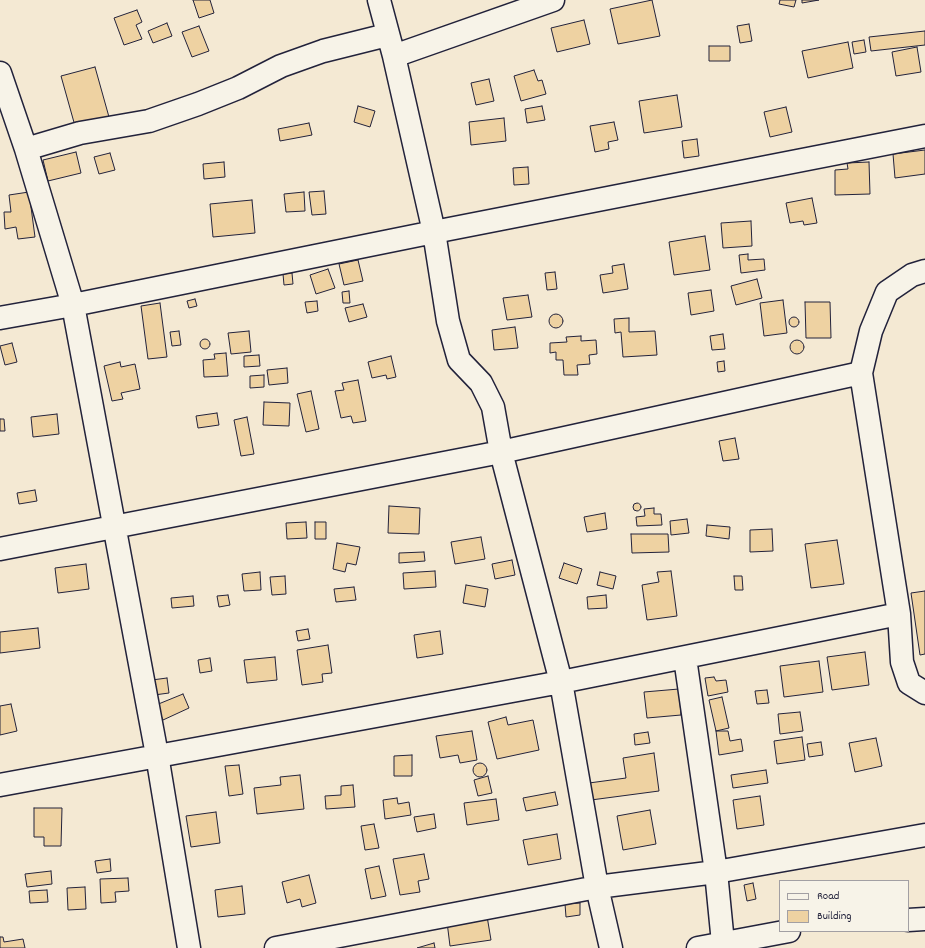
<!DOCTYPE html>
<html>
<head>
<meta charset="utf-8">
<style>
  body { margin:0 }
  #map { position:relative; width:925px; height:948px; overflow:hidden; background:#f4e9d3; font-family:Dekko,sans-serif }
  canvas { display:block }
  .legend { position:absolute; left:779px; top:880px; width:130px; height:52px; box-sizing:border-box; background:#f7f3e8; border:1px solid #a29fa3; margin:0; padding:5px 7px; list-style:none; font-size:12px; color:#22223b }
  .legend li { display:flex; align-items:center; gap:8px; height:20px }
  .legend b { width:20px; border:1px solid #a29fa3 }
</style>
</head>
<body>
<div id="map">
<canvas width="925" height="948"></canvas>
<ul class="legend">
<li><b style="height:5px;background:#f7f3e8"></b>Road</li>
<li><b style="height:11px;background:#eed2a2"></b>Building</li>
</ul>
</div>
<script>
const context = document.querySelector('canvas').getContext('2d');
context.lineJoin = 'round';
function fillPath(path, color) {
  context.fillStyle = color;
  context.fill(path, 'evenodd');
}
function toPath(rows) {
  const path = new Path2D();
  for (const r of rows) {
    if (r.length === 3) {
      path.moveTo(r[0] + r[2], r[1]);
      path.arc(r[0], r[1], r[2], 0, 2 * Math.PI);
      continue;
    }
    path.moveTo(r[0], r[1]);
    for (let i = 2; i < r.length; i += 2) path.lineTo(r[i], r[i + 1]);
  }
  return path;
}
function stroke(path, color, width, dash) {
  context.strokeStyle = color;
  context.lineWidth = width;
  context.lineCap = dash ? 'butt' : 'round';
  context.setLineDash(dash || []);
  context.stroke(path);
}
const building = toPath([
  [193,0,210,0,214,13,199,18,193,0],
  [652,0,660,36,618,44,610,9,652,0],
  [780,0,796,0,794,7,779,4,780,0],
  [802,0,819,0,802,3,802,0],
  [137,10,142,22,136,25,142,39,124,45,114,18,137,10],
  [584,20,590,44,557,52,551,28,584,20],
  [167,23,172,36,153,43,148,31,167,23],
  [749,24,752,41,740,43,737,26,749,24],
  [199,26,209,51,192,57,182,32,199,26],
  [925,31,925,45,871,51,869,37,925,31],
  [864,40,866,52,854,54,852,42,864,40],
  [848,42,853,68,808,78,802,51,848,42],
  [709,46,730,46,730,61,709,61,709,46],
  [917,47,921,72,896,76,892,52,917,47],
  [95,67,109,117,75,126,61,76,95,67],
  [534,70,538,81,542,80,546,94,521,101,514,76,534,70],
  [489,79,494,101,476,105,471,83,489,79],
  [677,95,682,127,644,133,639,101,677,95],
  [358,106,375,111,370,127,354,122,358,106],
  [542,106,545,120,527,123,525,109,542,106],
  [786,107,792,132,770,137,764,112,786,107],
  [504,118,506,141,471,145,469,122,504,118],
  [614,122,618,140,608,142,609,149,595,152,590,126,614,122],
  [309,123,312,135,280,141,278,129,309,123],
  [697,139,699,156,684,158,682,141,697,139],
  [925,150,925,174,895,178,893,154,925,150],
  [76,152,81,173,48,181,43,160,76,152],
  [110,153,115,170,99,174,94,157,110,153],
  [224,162,225,177,204,179,203,164,224,162],
  [869,162,870,194,835,195,835,170,848,169,847,163,869,162],
  [528,167,529,184,514,185,513,168,528,167],
  [324,191,326,214,312,215,309,192,324,191],
  [29,192,35,237,18,239,16,227,5,229,4,212,11,212,9,195,29,192],
  [304,192,305,211,286,212,284,194,304,192],
  [812,198,817,223,804,225,803,221,790,223,786,203,812,198],
  [252,200,255,233,213,237,210,204,252,200],
  [751,221,752,246,723,248,721,223,751,221],
  [705,236,710,270,674,275,669,242,705,236],
  [748,254,748,260,764,259,765,270,741,273,739,255,748,254],
  [358,260,363,281,344,285,339,264,358,260],
  [624,264,628,289,603,293,600,275,613,273,612,266,624,264],
  [328,269,335,288,316,294,310,275,328,269],
  [555,272,557,289,547,290,545,273,555,272],
  [292,273,293,284,284,285,283,274,292,273],
  [757,279,762,298,736,305,731,286,757,279],
  [711,290,714,311,691,315,688,293,711,290],
  [349,291,350,303,343,303,342,292,349,291],
  [528,295,532,317,507,320,503,298,528,295],
  [195,299,197,306,189,308,187,301,195,299],
  [783,300,787,333,764,336,760,303,783,300],
  [317,301,318,311,307,313,305,302,317,301],
  [805,302,830,302,831,338,806,338,805,302],
  [160,303,167,357,148,359,141,306,160,303],
  [363,304,367,317,349,322,345,308,363,304],
  [556,321,7],
  [794,322,5],
  [629,318,629,332,655,331,657,355,623,357,621,332,615,333,614,319,629,318],
  [515,327,518,348,494,350,492,330,515,327],
  [179,331,181,345,172,346,170,332,179,331],
  [249,331,251,352,231,354,228,333,249,331],
  [723,334,725,349,712,350,710,336,723,334],
  [581,336,581,341,596,340,597,354,589,355,590,364,577,365,578,375,564,375,563,360,556,360,556,352,550,353,550,343,567,342,566,337,581,336],
  [205,344,5],
  [797,347,7],
  [12,343,17,362,5,365,0,346,12,343],
  [226,353,228,376,204,377,203,360,215,359,214,354,226,353],
  [259,355,260,366,244,367,244,356,259,355],
  [391,356,396,377,387,379,386,375,372,378,368,362,391,356],
  [724,361,725,371,718,372,717,362,724,361],
  [120,362,121,367,135,364,140,389,121,393,123,399,112,401,104,366,120,362],
  [287,368,288,383,269,385,267,370,287,368],
  [264,375,264,387,250,388,250,376,264,375],
  [358,380,366,421,353,423,351,416,341,418,335,391,344,390,342,383,358,380],
  [311,391,319,429,306,432,297,394,311,391],
  [264,402,290,403,289,426,263,425,264,402],
  [217,413,219,425,198,428,196,416,217,413],
  [57,414,59,434,33,437,31,417,57,414],
  [247,417,254,454,241,456,234,420,247,417],
  [0,419,4,419,5,431,0,431,0,419],
  [735,438,739,459,723,461,719,441,735,438],
  [35,490,37,501,19,504,17,493,35,490],
  [637,507,4],
  [389,506,420,508,419,534,388,533,389,506],
  [654,508,654,514,661,514,662,525,637,526,636,517,645,516,644,509,654,508],
  [605,513,607,529,587,532,584,517,605,513],
  [687,519,689,533,671,535,670,521,687,519],
  [306,522,307,538,287,539,286,523,306,522],
  [315,522,326,522,326,539,315,539,315,522],
  [707,525,730,527,729,539,706,536,707,525],
  [772,529,773,551,750,552,750,530,772,529],
  [631,534,668,534,669,552,632,553,631,534],
  [481,537,485,559,455,564,451,542,481,537],
  [837,540,844,584,811,588,805,544,837,540],
  [337,543,360,547,356,565,347,563,345,572,333,569,337,543],
  [424,552,425,561,399,563,399,553,424,552],
  [512,560,515,575,495,579,492,564,512,560],
  [564,563,582,569,577,584,559,578,564,563],
  [86,564,89,589,58,593,55,568,86,564],
  [435,571,436,587,404,589,403,573,435,571],
  [671,571,677,616,647,620,642,585,659,582,657,572,671,571],
  [260,572,261,590,244,591,242,574,260,572],
  [600,572,616,576,613,589,597,585,600,572],
  [285,576,286,594,272,595,270,577,285,576],
  [734,576,742,576,743,590,735,590,734,576],
  [466,585,488,589,485,607,463,603,466,585],
  [354,587,356,600,336,602,334,589,354,587],
  [925,591,925,654,920,655,911,593,925,591],
  [228,595,230,605,219,607,217,596,228,595],
  [606,595,607,608,588,609,587,597,606,595],
  [193,596,194,606,172,608,171,598,193,596],
  [38,628,40,648,0,653,0,632,38,628],
  [308,629,310,639,298,641,296,631,308,629],
  [440,631,443,654,417,658,414,635,440,631],
  [328,645,332,673,322,674,323,682,302,685,297,650,328,645],
  [865,652,869,685,832,690,827,657,865,652],
  [275,657,277,680,247,683,244,660,275,657],
  [210,658,212,671,200,673,198,660,210,658],
  [819,661,823,692,784,697,780,666,819,661],
  [714,677,716,681,726,680,728,692,708,696,705,678,714,677],
  [167,678,169,693,154,695,152,680,167,678],
  [679,689,681,715,647,718,644,692,679,689],
  [767,690,769,703,757,704,755,691,767,690],
  [183,694,189,708,163,720,156,705,183,694],
  [722,697,729,728,716,731,709,700,722,697],
  [11,704,17,731,0,735,0,706,11,704],
  [800,712,803,731,780,734,778,714,800,712],
  [506,717,508,725,533,720,539,750,497,759,488,722,506,717],
  [472,731,477,760,460,763,458,755,440,758,436,736,472,731],
  [716,731,728,731,730,741,741,739,743,751,719,755,716,731],
  [648,732,650,743,635,745,634,734,648,732],
  [802,737,805,760,777,764,774,741,802,737],
  [876,738,882,766,855,772,849,743,876,738],
  [821,742,823,755,809,757,807,744,821,742],
  [654,753,659,791,591,800,589,783,626,778,623,758,654,753],
  [412,755,412,776,394,776,394,756,412,755],
  [480,770,7],
  [239,765,243,794,229,796,225,766,239,765],
  [766,770,768,783,733,788,731,775,766,770],
  [300,775,304,809,257,814,254,788,281,785,280,777,300,775],
  [488,776,492,793,478,796,474,780,488,776],
  [353,785,355,807,326,809,325,796,341,795,341,786,353,785],
  [555,792,558,805,526,811,523,798,555,792],
  [760,796,764,825,737,829,733,800,760,796],
  [397,798,398,804,409,802,411,815,385,819,383,800,397,798],
  [496,799,499,820,467,825,464,803,496,799],
  [34,808,62,808,61,846,44,846,44,837,34,837,34,808],
  [650,810,656,844,623,850,617,816,650,810],
  [216,812,220,843,191,847,186,816,216,812],
  [434,814,436,828,417,832,414,817,434,814],
  [374,824,379,848,365,850,361,826,374,824],
  [557,834,561,859,528,865,523,840,557,834],
  [424,854,429,879,418,881,420,892,400,895,393,859,424,854],
  [110,859,111,871,97,873,95,861,110,859],
  [379,866,386,896,371,899,365,869,379,866],
  [51,871,52,884,27,887,25,874,51,871],
  [309,875,316,903,302,907,300,899,287,903,282,882,309,875],
  [128,878,129,891,115,892,116,902,101,903,100,879,128,878],
  [753,883,756,899,747,901,744,885,753,883],
  [242,886,245,914,218,917,215,890,242,886],
  [85,887,86,909,68,910,67,888,85,887],
  [47,890,48,902,30,903,29,891,47,890],
  [580,903,580,915,566,917,565,904,580,903],
  [487,916,491,940,450,946,447,922,487,916],
  [0,937,3,937,4,942,23,939,25,948,0,948,0,937],
  [434,943,435,948,417,948,434,943]
]);
const minor = toPath([
  [379,0,394,56,434,232,448,321,459,360,481,383,493,407,501,452,561,682,597,887,611,948],
  [394,56,553,0],
  [0,73,26,149,73,305,157,755,189,948],
  [26,149,80,133,149,121,198,104,238,88,281,66,323,51,387,35],
  [925,271,912,275,887,292,871,331,861,373,899,614,902,662,909,683,925,693],
  [0,318,73,305,434,232,925,136],
  [0,549,501,452,861,373],
  [685,658,716,872,723,943],
  [0,785,561,682,899,614],
  [908,920,925,919],
  [276,948,597,887,716,872,925,835],
  [698,948,789,931]
]);
fillPath(building, '#eed2a2');
stroke(building, '#22223b', 1);
stroke(minor, '#22223b', 25);
stroke(minor, '#f7f3e8', 22);
</script>
</body>
</html>
